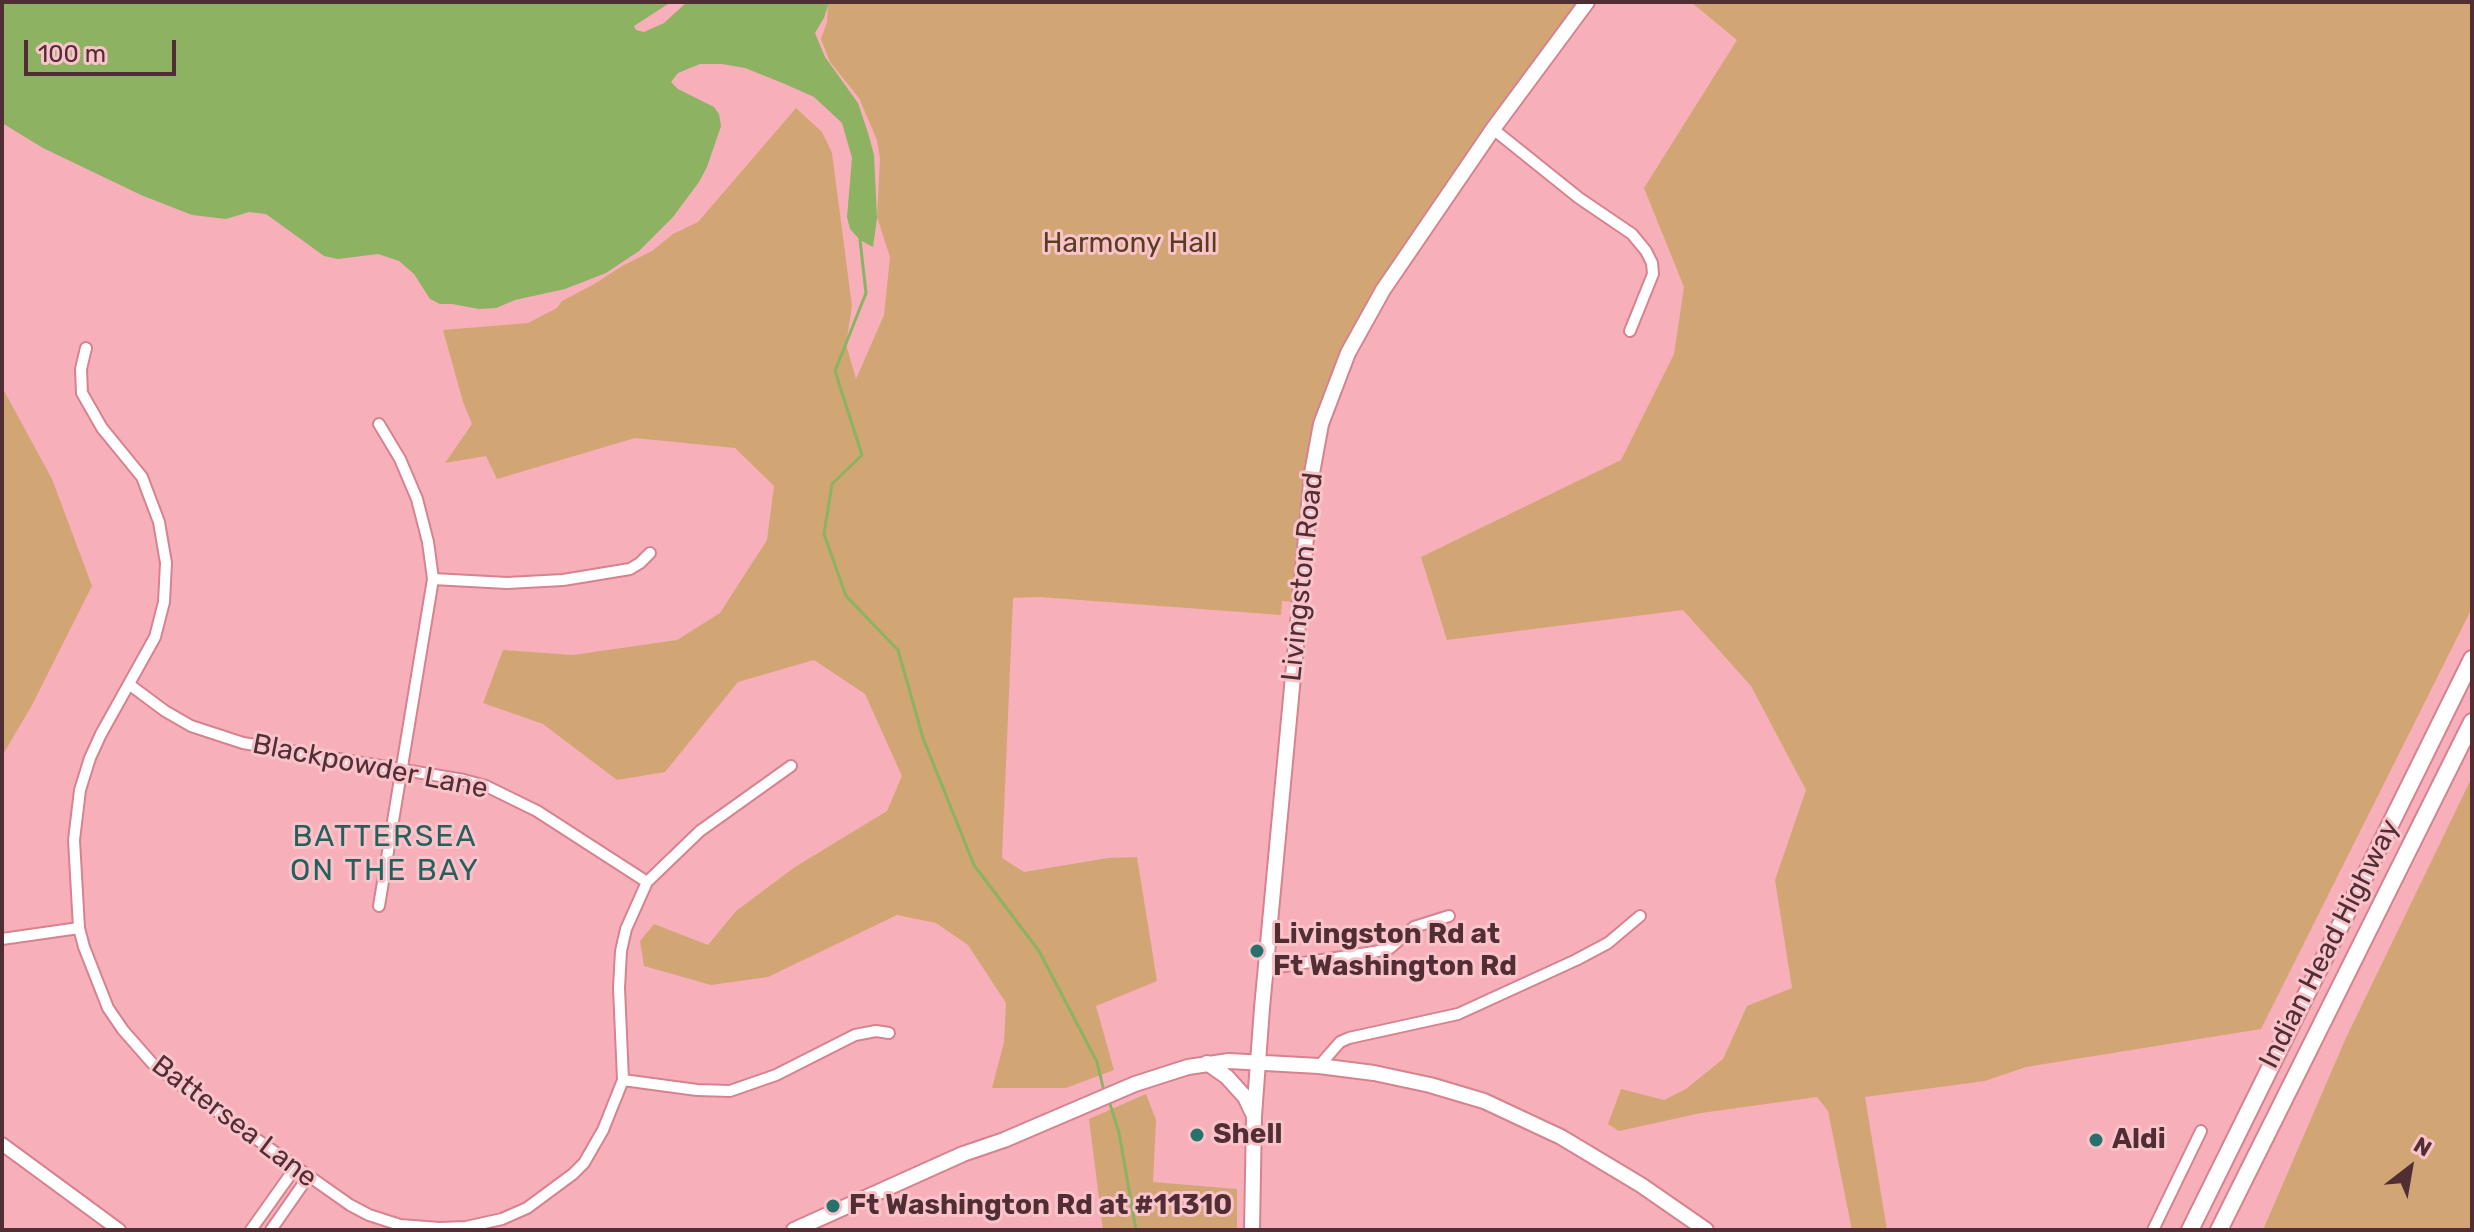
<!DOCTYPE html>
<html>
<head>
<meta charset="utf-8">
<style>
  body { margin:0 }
  #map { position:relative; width:2474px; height:1232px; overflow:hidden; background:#f7b0ba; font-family:Rubik,sans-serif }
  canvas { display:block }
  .frame { position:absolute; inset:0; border:4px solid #512e34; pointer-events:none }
  .north { position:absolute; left:2370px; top:1128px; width:80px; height:80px; -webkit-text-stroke:6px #f9c3ca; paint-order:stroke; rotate:31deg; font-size:22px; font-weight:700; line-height:32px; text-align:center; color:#512e34 }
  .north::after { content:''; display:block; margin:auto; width:28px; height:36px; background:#512e34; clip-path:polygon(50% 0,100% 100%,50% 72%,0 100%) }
  .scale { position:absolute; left:24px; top:40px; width:152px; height:36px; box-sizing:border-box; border:4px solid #512e34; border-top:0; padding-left:10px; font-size:24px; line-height:28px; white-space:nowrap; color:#512e34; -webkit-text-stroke:6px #f9c3ca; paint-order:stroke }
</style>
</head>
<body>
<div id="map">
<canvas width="2474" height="1232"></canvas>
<div class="frame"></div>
<div class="north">N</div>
<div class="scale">100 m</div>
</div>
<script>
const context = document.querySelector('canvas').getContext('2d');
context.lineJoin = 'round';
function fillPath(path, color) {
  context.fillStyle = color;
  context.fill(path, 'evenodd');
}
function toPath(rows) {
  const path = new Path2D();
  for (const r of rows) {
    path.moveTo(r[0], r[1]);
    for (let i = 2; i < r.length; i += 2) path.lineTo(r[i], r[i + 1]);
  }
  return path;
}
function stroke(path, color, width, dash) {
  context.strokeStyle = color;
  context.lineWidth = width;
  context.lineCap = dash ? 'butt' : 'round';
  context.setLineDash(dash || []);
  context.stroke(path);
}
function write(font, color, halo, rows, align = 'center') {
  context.font = font + ' Rubik,sans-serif';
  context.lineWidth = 6;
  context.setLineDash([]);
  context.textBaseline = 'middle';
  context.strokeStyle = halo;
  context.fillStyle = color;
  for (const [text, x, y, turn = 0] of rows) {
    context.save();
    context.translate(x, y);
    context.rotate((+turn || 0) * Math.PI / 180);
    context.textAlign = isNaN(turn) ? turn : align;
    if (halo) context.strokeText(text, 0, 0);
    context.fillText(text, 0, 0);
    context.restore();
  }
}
const green = toPath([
  [828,2,1585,2,1483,140,1334,378,1295,602,1282,601,1281,615,1040,597,1013,598,1002,858,1024,872,1108,858,1137,857,1157,981,1096,1006,1114,1070,1066,1088,992,1088,1004,1042,1006,1003,968,945,936,923,897,915,768,977,711,985,644,966,640,941,654,924,708,945,736,911,795,867,887,811,902,776,865,694,814,660,738,682,665,772,617,780,543,724,483,703,503,650,573,655,677,640,720,613,767,540,774,486,735,448,635,438,497,479,486,456,445,463,472,424,463,402,443,330,528,323,557,308,562,301,596,283,622,266,652,251,673,234,698,222,796,108,822,132,832,153,852,306,846,344,856,379,884,315,890,257,877,217,880,159,877,140,859,98,830,62,821,39,827,22],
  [1691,2,2472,2,2472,608,2261,1029,2026,1067,1985,1081,1865,1097,1887,1230,1852,1230,1828,1111,1817,1097,1701,1113,1619,1131,1608,1124,1621,1089,1664,1100,1686,1089,1723,1059,1747,1006,1792,988,1775,880,1806,790,1751,686,1683,610,1447,640,1421,557,1621,460,1674,354,1684,287,1644,188,1737,40],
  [2,387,52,479,92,586,31,707,2,756],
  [2472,777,2472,1230,2263,1230,2345,1040],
  [1146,1094,1156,1120,1153,1182,1237,1189,1237,1230,1103,1230,1089,1119]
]);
const water = toPath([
  [2,2,671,2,634,26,636,30,644,32,664,23,687,2,829,2,824,18,815,33,825,57,858,103,868,133,874,155,877,218,873,247,860,240,850,229,847,217,852,158,842,123,814,97,785,84,745,68,722,64,700,64,678,73,671,82,678,89,714,107,719,114,721,126,707,167,699,182,673,217,639,251,606,273,565,289,515,300,496,308,479,309,452,304,440,304,430,299,414,274,399,261,378,254,338,259,324,256,266,214,249,212,226,219,192,215,141,195,43,148,2,123]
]);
const stream = toPath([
  [860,240,866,293,835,371,862,455,832,484,824,534,846,596,898,650,923,738,974,865,1039,951,1097,1062,1103,1087],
  [1110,1104,1119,1133,1136,1230]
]);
const minor = toPath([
  [1493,129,1579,198,1632,234,1646,251,1652,263,1653,274,1630,331],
  [86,348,81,369,82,393,102,428,142,477,159,522,166,563,164,602,155,637,101,734,90,758,80,790,74,840,79,928,84,947,108,1008,123,1030,152,1063,191,1093,350,1205,369,1215,400,1225,439,1228,466,1227,502,1219,527,1208,573,1174,584,1163,603,1130,623,1080,619,988,621,951,626,929,647,882,700,831,791,766],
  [433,579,507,583,563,580,630,569,640,563,650,553],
  [130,685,165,711,191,726,243,743,464,780,486,786,537,811,647,882],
  [379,906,433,579,428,542,417,499,400,459,379,424],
  [2,939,79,928],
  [1265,969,1374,952,1390,948,1414,927,1449,916],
  [1319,1066,1340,1042,1349,1038,1458,1014,1576,960,1608,943,1640,916],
  [623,1080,697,1090,730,1091,776,1075,855,1035,876,1031,889,1033],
  [251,1230,295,1168],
  [271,1230,308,1177],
  [2153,1230,2201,1131]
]);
const tertiary = toPath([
  [2,1144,119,1230]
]);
const secondary = toPath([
  [1207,1063,1227,1077,1245,1097,1254,1116],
  [794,1230,963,1154,1004,1140,1135,1084,1188,1067,1229,1061,1319,1066,1374,1073,1430,1085,1484,1101,1561,1137,1641,1185,1706,1230],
  [1252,1230,1254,1116,1262,1008,1312,473,1321,424,1348,353,1383,290,1493,129,1587,2]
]);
const trunk = toPath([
  [2190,1230,2472,659],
  [2219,1230,2472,722]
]);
const markers = [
  [1257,951,8,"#27716c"],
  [1197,1135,8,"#27716c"],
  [2096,1140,8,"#27716c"],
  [833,1206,8,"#27716c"]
];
const parkNames = [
  ["Harmony Hall",1130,244]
];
const streetNames = [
  ["Livingston Road",1303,577,-84],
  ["Blackpowder Lane",370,767,11],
  ["Indian Head Highway",2330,944,-63],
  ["Battersea Lane",234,1122,37]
];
const poiNames = [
  ["Livingston Rd at",1273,935],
  ["Ft Washington Rd",1273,967],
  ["Shell",1213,1135],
  ["Aldi",2112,1140],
  ["Ft Washington Rd at #11310",849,1206]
];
const neighbourhoodNames = [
  ["BATTERSEA",385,837],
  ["ON THE BAY",385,871]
];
fillPath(green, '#d1a674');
fillPath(water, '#8cb262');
stroke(stream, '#8cb262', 3);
stroke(minor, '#d6828f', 14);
stroke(tertiary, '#d6828f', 16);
stroke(secondary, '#d6828f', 18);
stroke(trunk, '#d6828f', 20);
stroke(minor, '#fff', 10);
stroke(tertiary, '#fff', 12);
stroke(secondary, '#fff', 14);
stroke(trunk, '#fff', 16);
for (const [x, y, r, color] of markers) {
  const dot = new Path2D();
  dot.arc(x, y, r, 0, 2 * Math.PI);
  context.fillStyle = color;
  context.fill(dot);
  stroke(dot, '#f9c3ca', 3);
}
write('28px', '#583e1f', '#f9c3ca', parkNames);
write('28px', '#512e34', '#f9c3ca', streetNames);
write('bold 28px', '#512e34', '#f9c3ca', poiNames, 'left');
context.letterSpacing = '2px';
write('30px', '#265f5c', '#f9c3ca', neighbourhoodNames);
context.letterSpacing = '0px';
</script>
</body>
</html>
